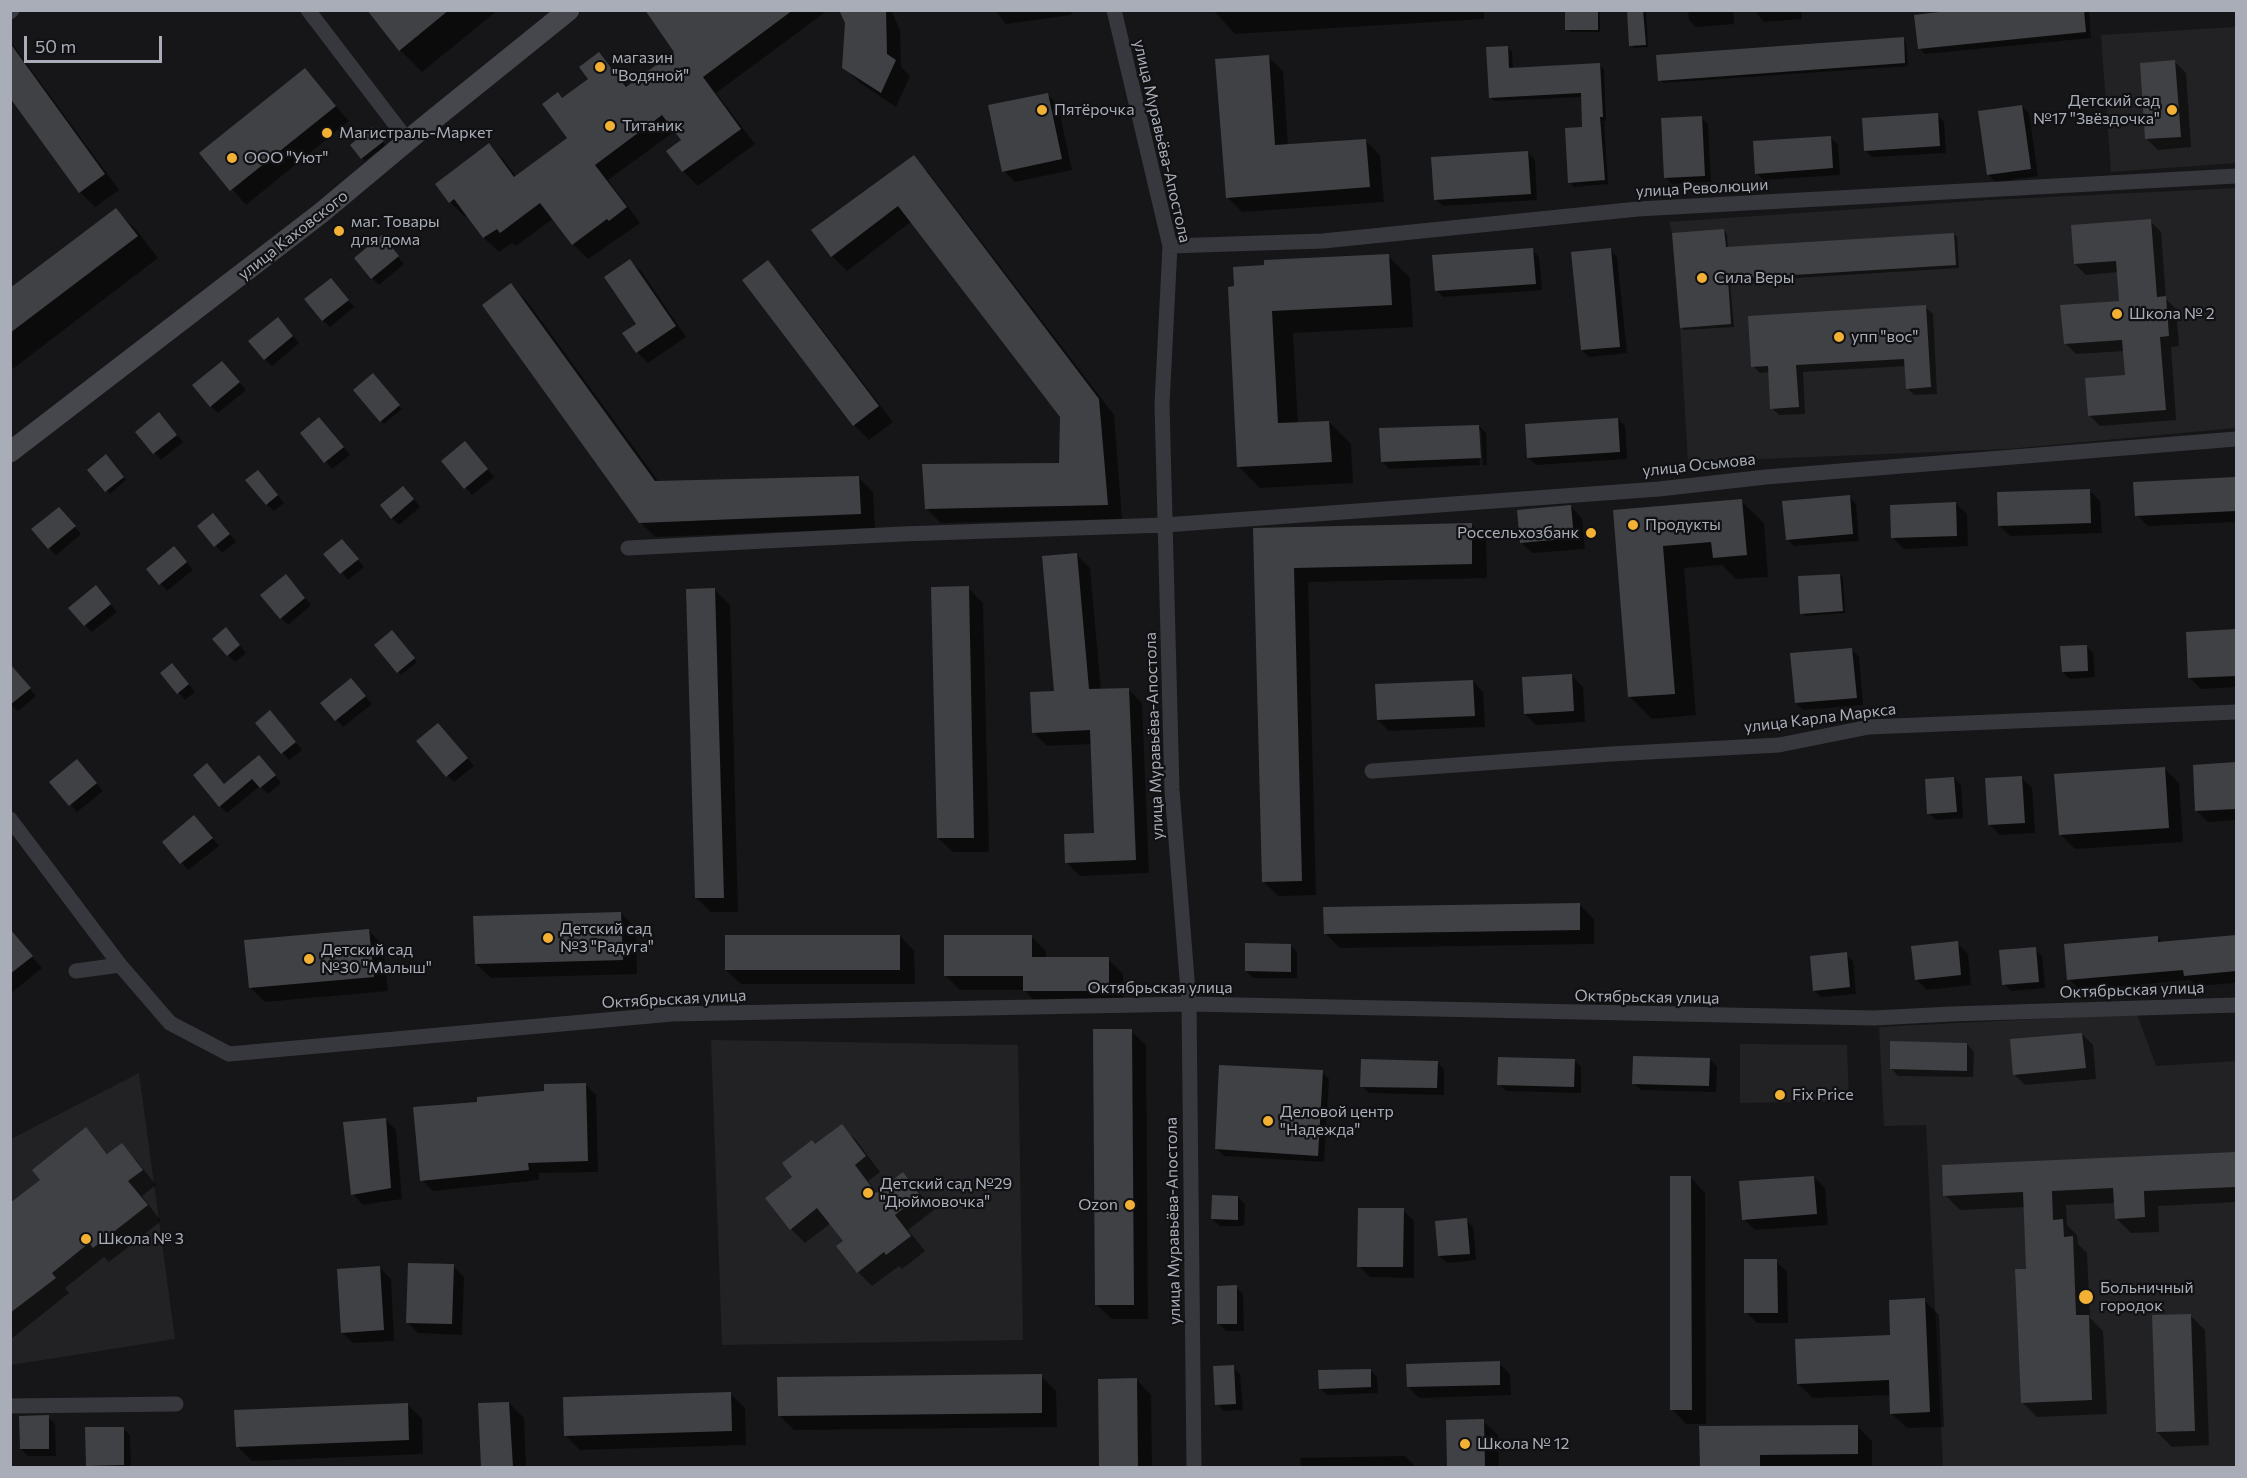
<!DOCTYPE html>
<html>
<head>
<meta charset="utf-8">
<style>
  body { margin:0 }
  #map { position:relative; width:2247px; height:1478px; overflow:hidden; background:#161618; font-family:Commissioner,sans-serif }
  canvas { display:block }
  .frame { position:absolute; inset:0; border:12px solid #a8adb8; pointer-events:none }
  .scale { position:absolute; left:24px; top:36px; width:138px; height:27px; box-sizing:border-box; border:3px solid #a8adb8; border-top:0; padding-left:8px; font-size:18px; line-height:21px; white-space:nowrap; color:#a8adb8; -webkit-text-stroke:4px #111113; paint-order:stroke }
</style>
</head>
<body>
<div id="map">
<canvas width="2247" height="1478"></canvas>
<div class="frame"></div>
<div class="scale">50 m</div>
</div>
<script>
const context = document.querySelector('canvas').getContext('2d');
context.lineJoin = 'round';
function fillPath(path, color) {
  context.fillStyle = color;
  context.fill(path, 'evenodd');
}
function toPath(rows) {
  const path = new Path2D();
  for (const r of rows) {
    path.moveTo(r[0], r[1]);
    for (let i = 2; i < r.length; i += 2) path.lineTo(r[i], r[i + 1]);
  }
  return path;
}
function stroke(path, color, width, dash) {
  context.strokeStyle = color;
  context.lineWidth = width;
  context.lineCap = dash ? 'butt' : 'round';
  context.setLineDash(dash || []);
  context.stroke(path);
}
function write(font, color, halo, rows, align = 'center') {
  context.font = font + ' Commissioner,sans-serif';
  context.lineWidth = 4.5;
  context.setLineDash([]);
  context.textBaseline = 'middle';
  context.strokeStyle = halo;
  context.fillStyle = color;
  for (const [text, x, y, turn = 0] of rows) {
    context.save();
    context.translate(x, y);
    context.rotate((+turn || 0) * Math.PI / 180);
    context.textAlign = isNaN(turn) ? turn : align;
    if (halo) context.strokeText(text, 0, 0);
    context.fillText(text, 0, 0);
    context.restore();
  }
}
const built = toPath([
  [2235,27,2236,163,2111,172,2101,35],
  [2236,188,2236,428,2008,449,1688,462,1680,328,1672,233,1669,222,1989,200],
  [2137,1014,2156,1066,2236,1061,2236,1467,1943,1467,1926,1125,1884,1126,1879,1027],
  [711,1040,1018,1045,1023,1340,722,1345],
  [1740,1044,1847,1045,1849,1101,1740,1103],
  [139,1073,175,1339,11,1365,11,1139]
]);
const shadow = toPath([
  [369,10,498,10,422,72,400,50],
  [653,10,828,10,716,93,755,144,698,186,683,171,669,151,683,141,675,131,608,180,640,223,588,259,573,244,554,218,516,246,512,243,499,252,484,238,468,215,465,217,450,202,437,184,489,145,504,160,516,177,569,138,563,99,590,79,599,54,614,69,628,88,676,52],
  [841,10,891,10,900,30,901,67,910,76,896,107,859,82,844,67,847,23],
  [995,10,1072,10,1071,15,1006,24],
  [1213,10,1484,10,1484,19,1235,34],
  [1567,10,1600,10,1600,32,1570,32,1567,29],
  [1628,10,1646,10,1648,47,1634,48,1631,45],
  [1688,10,1733,10,1734,24,1696,27,1689,20],
  [1756,10,1801,10,1802,19,1764,22,1757,14],
  [1969,10,2089,10,2091,38,1925,54,1919,48],
  [1903,39,1906,42,1908,66,1663,83,1660,80],
  [10,41,119,190,95,207,80,192,10,96],
  [1508,48,1512,52,1513,69,1599,65,1604,69,1606,121,1604,121,1608,184,1574,187,1570,182,1584,128,1582,97,1495,101,1490,97],
  [1268,57,1283,71,1288,146,1365,140,1380,155,1384,202,1242,212,1227,197],
  [2175,62,2186,73,2191,147,2158,150,2147,139],
  [305,70,349,121,246,205,201,153],
  [1047,94,1058,105,1072,170,1015,182,1004,171],
  [2022,106,2029,113,2038,176,1995,182,1988,174],
  [1937,115,1944,122,1946,153,1872,157,1865,150],
  [1701,117,1708,124,1711,182,1672,184,1665,177],
  [375,132,386,145,365,161,362,158],
  [1831,138,1838,145,1840,175,1763,180,1756,173],
  [1528,153,1535,160,1537,200,1443,206,1436,199],
  [913,157,928,172,1114,415,1122,519,941,523,926,508,1061,464,1061,416,912,221,847,271,832,256],
  [116,210,138,232,158,258,10,371,10,290],
  [2150,221,2161,232,2166,299,2176,309,2179,346,2171,347,2176,420,2100,426,2089,415,2126,376,2124,351,2076,354,2065,343,2120,302,2118,272,2086,275,2075,264],
  [1724,231,1727,234,1728,248,1954,234,1957,237,1959,268,1730,282,1734,327,1684,330,1681,327],
  [388,244,404,264,379,285,372,278],
  [1532,250,1539,257,1542,290,1443,297,1436,290],
  [1610,250,1617,257,1627,353,1589,357,1582,350],
  [1388,256,1410,278,1413,327,1293,333,1298,424,1329,422,1351,444,1353,483,1260,488,1238,466,1229,288],
  [630,261,641,271,686,337,648,363,637,352,638,324],
  [768,262,782,277,893,422,869,440,854,425,744,280],
  [511,285,526,300,659,482,858,477,873,492,875,528,655,537,640,522],
  [337,287,354,307,330,327,323,320],
  [1925,307,1933,314,1937,394,1914,395,1907,388,1906,366,1803,372,1805,414,1779,415,1772,408,1770,372,1760,373,1753,366],
  [285,326,299,343,272,366,265,359],
  [229,370,246,390,218,413,211,406],
  [376,378,402,409,384,424,381,421],
  [1618,419,1625,426,1627,459,1536,465,1528,457],
  [165,421,183,442,161,460,137,432],
  [326,426,350,455,332,469,302,433],
  [1479,426,1486,433,1487,465,1483,465,1481,431,1478,431,1480,465,1389,469,1382,461],
  [472,450,494,477,472,495,443,461],
  [109,459,126,480,110,494,90,470],
  [2236,478,2236,522,2148,526,2137,515,2135,483],
  [265,479,284,503,274,511,267,504],
  [2089,490,2100,501,2102,533,2010,536,1999,525],
  [410,494,420,507,399,525,392,518],
  [1849,497,1856,504,1859,541,1794,546,1787,539],
  [1741,501,1764,523,1768,577,1736,579,1722,565,1684,568,1696,715,1652,719,1630,697,1614,511],
  [1956,504,1967,514,1968,546,1904,549,1893,538],
  [1571,507,1582,518,1585,549,1532,553,1521,542],
  [66,516,81,534,56,555,49,548],
  [220,522,236,542,222,553,199,526],
  [1471,524,1486,539,1487,578,1308,582,1316,895,1278,896,1263,881,1255,530],
  [348,548,364,567,348,580,325,554],
  [1076,554,1090,568,1101,690,1128,689,1142,703,1149,873,1080,876,1066,862,1096,835,1092,744,1047,746,1033,732,1056,692],
  [181,555,193,570,167,591,148,569],
  [1840,575,1843,578,1845,613,1805,616,1802,613],
  [293,583,311,605,288,625,281,618],
  [968,588,983,603,989,852,953,852,938,838],
  [715,590,730,605,738,912,711,912,696,898],
  [102,594,117,612,92,632,85,625],
  [2236,631,2236,687,2201,689,2190,678,2187,634],
  [394,635,417,662,401,675,398,672],
  [233,636,246,653,235,662,228,655],
  [2086,646,2093,653,2095,677,2070,679,2063,672],
  [1852,650,1859,657,1863,705,1803,710,1796,703],
  [179,672,195,692,185,700,162,673],
  [1572,676,1583,687,1585,722,1536,725,1525,714],
  [24,681,36,696,18,711,10,704],
  [1473,681,1483,692,1485,727,1389,731,1378,720],
  [358,687,372,704,343,727,322,703],
  [277,719,302,750,289,760,257,723],
  [445,732,474,766,454,782,447,776],
  [266,764,281,783,268,794,260,786,227,813,220,806,214,772,225,785],
  [2236,764,2236,820,2208,822,2197,811,2194,766],
  [84,768,103,791,77,812,52,782],
  [2164,768,2179,783,2183,842,2075,849,2060,834],
  [2021,777,2032,788,2035,833,2000,835,1989,824],
  [1954,778,1961,785,1963,818,1936,820,1929,813],
  [201,824,219,846,188,870,164,842],
  [1579,904,1594,919,1594,944,1340,948,1325,933],
  [621,913,636,928,637,974,491,978,476,964],
  [369,931,383,945,388,991,265,1002,250,987],
  [14,936,42,968,10,994,10,939],
  [900,936,914,951,915,984,741,984,726,970],
  [1031,936,1046,951,1046,959,1108,959,1123,974,1123,1005,1039,1005,1024,990,960,990,945,975],
  [2157,937,2163,943,2236,937,2236,983,2196,986,2190,980,2080,990,2069,979],
  [1957,943,1968,954,1971,985,1927,990,1916,979],
  [1290,945,1297,952,1297,978,1253,978,1246,971],
  [2035,949,2042,956,2045,988,2011,991,2004,984],
  [1846,954,1853,961,1856,994,1821,997,1814,990],
  [1131,1031,1146,1045,1148,1319,1112,1319,1097,1305],
  [2082,1034,2093,1045,2096,1079,2025,1085,2014,1074],
  [1967,1044,1974,1052,1973,1077,1898,1076,1891,1068],
  [1709,1059,1717,1066,1716,1092,1641,1090,1634,1083],
  [1574,1060,1581,1067,1581,1093,1506,1091,1499,1084],
  [1437,1062,1444,1069,1444,1095,1369,1093,1362,1086],
  [1322,1072,1329,1079,1324,1162,1224,1156,1217,1149],
  [585,1084,596,1095,598,1172,539,1173,539,1180,433,1191,422,1180,479,1103],
  [385,1119,396,1130,402,1199,363,1205,353,1194],
  [841,1126,856,1140,880,1172,868,1181,878,1194,903,1174,934,1210,908,1230,925,1251,902,1269,899,1266,872,1286,858,1272,845,1241,831,1223,805,1243,791,1229,795,1177,815,1146],
  [86,1129,109,1155,122,1145,136,1160,156,1185,142,1196,161,1221,109,1262,104,1257,65,1288,69,1293,11,1339,10,1205,42,1180],
  [2236,1154,2236,1202,2158,1206,2159,1232,2131,1233,2116,1218,2115,1203,2066,1205,2067,1225,2077,1235,2078,1244,2087,1253,2090,1318,2103,1331,2107,1414,2037,1417,2023,1403,2028,1270,2025,1207,1960,1210,1945,1195,1944,1167],
  [1814,1177,1825,1188,1828,1225,1755,1230,1744,1219],
  [1691,1178,1705,1193,1706,1424,1686,1424,1672,1409],
  [1238,1197,1245,1204,1244,1226,1220,1226,1212,1219],
  [1403,1210,1414,1221,1414,1278,1370,1277,1359,1266],
  [1466,1220,1473,1227,1476,1260,1447,1263,1439,1256],
  [1776,1261,1787,1272,1788,1323,1757,1323,1746,1312],
  [453,1266,464,1277,462,1335,418,1333,407,1322],
  [380,1268,391,1279,394,1341,353,1343,342,1332],
  [1236,1287,1243,1294,1244,1331,1226,1331,1219,1324],
  [1924,1300,1939,1315,1944,1427,1907,1428,1892,1414,1891,1395,1813,1398,1798,1384,1892,1336],
  [2191,1316,2205,1330,2209,1445,2172,1447,2157,1432],
  [1499,1363,1510,1374,1511,1395,1419,1398,1408,1387],
  [1233,1367,1240,1374,1243,1410,1224,1411,1217,1404],
  [1370,1370,1377,1377,1378,1393,1327,1395,1320,1388],
  [1041,1376,1056,1391,1057,1427,794,1430,779,1415],
  [1100,1380,1137,1380,1151,1395,1152,1468,1101,1468],
  [730,1393,745,1408,746,1445,580,1450,565,1435],
  [509,1403,524,1418,526,1468,482,1468,479,1405],
  [407,1404,422,1419,423,1454,252,1461,237,1446],
  [48,1417,55,1424,56,1456,28,1456,21,1449],
  [1447,1421,1483,1421,1498,1435,1499,1468,1448,1468],
  [1857,1426,1872,1441,1872,1468,1701,1468,1701,1428],
  [123,1428,130,1435,131,1468,90,1468,87,1465],
  [1405,1456,1417,1468,1301,1468,1300,1458]
]);
const building = toPath([
  [367,10,449,10,399,51],
  [645,10,793,10,703,77,741,129,682,172,666,151,681,140,662,115,595,165,627,207,609,221,607,219,572,245,540,203,500,233,497,229,483,238,454,199,449,203,435,184,489,143,514,177,567,138,542,104,558,92,562,98,588,79,579,67,599,52,626,87,674,52],
  [839,10,886,10,887,54,896,60,881,93,842,68,845,23],
  [1565,10,1598,10,1598,30,1565,30],
  [1627,10,1643,10,1646,45,1629,46],
  [1957,10,2084,10,2086,32,1918,49,1914,15],
  [1904,37,1905,63,1658,81,1656,55],
  [10,43,105,174,79,193,10,98],
  [1508,46,1509,68,1600,63,1603,117,1600,117,1605,180,1568,183,1565,128,1582,127,1581,93,1489,98,1486,47],
  [1269,55,1275,145,1366,139,1370,187,1226,198,1215,59],
  [2175,60,2181,137,2145,139,2140,63],
  [305,68,336,106,230,191,199,153],
  [1048,93,1062,159,1002,172,988,105],
  [2022,105,2031,169,1987,175,1978,111],
  [1938,113,1940,146,1864,151,1862,118],
  [1702,116,1705,176,1664,178,1661,118],
  [372,127,384,141,361,159,350,145],
  [1831,136,1833,168,1755,174,1753,141],
  [1528,151,1531,194,1434,200,1431,157],
  [914,155,1099,399,1108,505,925,509,922,464,1059,463,1060,417,898,206,831,257,811,230],
  [116,208,138,236,10,333,10,288],
  [2151,219,2157,297,2166,296,2169,336,2160,337,2166,410,2088,416,2085,378,2125,375,2122,340,2064,344,2060,305,2119,301,2116,261,2074,264,2071,225],
  [1724,229,1726,247,1954,233,1956,265,1728,279,1731,324,1680,328,1672,233],
  [382,235,399,256,371,279,354,258],
  [1533,248,1536,284,1435,291,1432,255],
  [1611,248,1620,347,1581,350,1571,252],
  [1389,254,1392,305,1272,311,1278,423,1329,421,1332,462,1237,467,1228,287,1234,286,1233,267,1264,265,1264,260],
  [630,259,676,326,636,353,622,333,636,324,604,277],
  [768,260,879,406,853,426,742,280],
  [331,278,349,300,322,321,304,299],
  [511,283,655,481,859,476,861,514,639,523,482,305],
  [1926,305,1931,387,1906,389,1904,359,1796,365,1799,407,1770,409,1768,366,1751,367,1748,316],
  [278,317,293,336,264,360,248,341],
  [222,361,240,382,210,407,192,385],
  [373,373,400,405,380,422,353,390],
  [159,412,177,435,153,454,135,432],
  [319,417,344,447,324,463,300,433],
  [1618,418,1620,452,1527,458,1525,424],
  [1479,425,1481,458,1381,462,1379,428],
  [465,441,488,469,464,489,441,461],
  [106,454,124,477,105,492,87,470],
  [258,470,278,495,266,505,245,480],
  [2236,477,2236,511,2135,516,2133,482],
  [403,486,414,499,391,519,380,505],
  [2090,489,2091,523,1998,526,1997,492],
  [1850,495,1853,534,1786,540,1782,501],
  [1742,499,1747,555,1713,558,1711,542,1663,546,1675,694,1628,697,1613,510],
  [1956,502,1957,536,1891,538,1890,505],
  [1571,505,1574,538,1520,543,1517,510],
  [59,507,76,526,48,549,31,529],
  [213,513,230,534,214,547,197,526],
  [1472,523,1472,564,1294,568,1302,881,1262,882,1253,528],
  [342,539,359,559,340,574,323,554],
  [174,546,187,562,159,585,146,569],
  [1077,553,1089,689,1129,688,1136,860,1065,863,1064,834,1094,833,1090,730,1032,733,1030,692,1054,691,1042,556],
  [286,574,305,598,280,619,260,595],
  [1840,574,1843,611,1800,614,1798,576],
  [96,585,111,604,84,626,68,608],
  [969,586,974,838,937,838,931,587],
  [715,588,724,898,695,898,686,589],
  [226,627,240,645,227,656,212,639],
  [2236,629,2236,676,2188,678,2186,632],
  [392,630,415,658,397,673,374,645],
  [2087,645,2088,671,2062,672,2060,646],
  [1852,648,1857,698,1795,703,1790,653],
  [172,663,189,684,177,694,160,673],
  [10,664,31,688,10,705],
  [1572,674,1574,711,1524,714,1522,677],
  [351,678,366,696,335,721,320,703],
  [1473,680,1475,716,1377,720,1375,684],
  [270,710,296,742,281,754,255,723],
  [438,723,468,758,446,777,416,741],
  [259,755,276,775,260,788,252,779,219,807,193,775,207,763,224,784],
  [77,759,97,783,69,806,49,782],
  [2236,762,2236,809,2195,811,2193,765],
  [2165,767,2169,828,2059,835,2054,774],
  [2022,776,2025,823,1988,825,1985,778],
  [1954,777,1957,812,1927,814,1925,779],
  [194,815,213,838,180,864,162,842],
  [1580,903,1580,930,1324,934,1323,907],
  [621,912,623,960,475,964,473,916],
  [10,929,33,956,10,974],
  [369,929,374,977,249,988,244,940],
  [725,935,900,935,900,970,725,970],
  [944,935,1032,935,1032,957,1109,957,1109,991,1023,991,1023,976,944,976],
  [2236,935,2236,971,2184,976,2183,970,2067,980,2064,944,2158,936,2158,942],
  [1958,941,1961,975,1915,980,1911,946],
  [1245,943,1291,944,1291,972,1245,971],
  [2036,947,2039,982,2002,985,1999,950],
  [1847,952,1850,987,1813,991,1810,956],
  [1093,1029,1132,1029,1134,1305,1095,1305],
  [2082,1033,2086,1068,2013,1075,2010,1039],
  [1890,1041,1967,1043,1967,1071,1890,1069],
  [1633,1056,1710,1058,1709,1086,1632,1084],
  [1498,1057,1575,1059,1574,1087,1497,1085],
  [1361,1059,1438,1061,1437,1088,1360,1087],
  [1219,1065,1323,1070,1318,1156,1215,1149],
  [586,1083,588,1161,528,1163,529,1170,420,1181,413,1107,477,1102,477,1097,544,1091,544,1084],
  [386,1118,391,1188,351,1195,343,1122],
  [842,1124,866,1156,855,1165,876,1193,903,1172,920,1195,895,1215,911,1236,886,1255,884,1252,857,1273,836,1246,843,1241,817,1208,790,1230,765,1198,792,1177,782,1163,812,1140,815,1144],
  [86,1127,107,1154,122,1143,143,1170,128,1181,148,1205,93,1248,89,1243,52,1273,56,1278,10,1313,10,1203,40,1180,32,1170],
  [2236,1152,2236,1187,2144,1191,2145,1217,2115,1219,2113,1188,2052,1191,2053,1220,2063,1219,2064,1237,2073,1236,2076,1315,2089,1315,2092,1400,2021,1403,2015,1269,2026,1269,2023,1192,1943,1196,1942,1165],
  [1670,1176,1691,1176,1692,1410,1670,1410],
  [1814,1176,1817,1214,1742,1220,1739,1181],
  [1212,1195,1238,1196,1238,1220,1211,1219],
  [1358,1208,1404,1208,1403,1267,1357,1267],
  [1467,1218,1470,1254,1438,1256,1435,1221],
  [1744,1259,1777,1259,1778,1313,1744,1313],
  [408,1263,454,1264,452,1324,406,1323],
  [380,1266,384,1330,341,1333,337,1269],
  [1237,1285,1237,1324,1217,1324,1217,1286],
  [1925,1298,1930,1412,1890,1414,1889,1380,1797,1384,1795,1339,1890,1335,1889,1300],
  [2191,1314,2195,1431,2156,1432,2152,1315],
  [1500,1361,1500,1385,1407,1387,1406,1364],
  [1234,1365,1236,1404,1215,1405,1213,1366],
  [1371,1369,1371,1387,1319,1389,1318,1370],
  [1042,1374,1042,1413,778,1416,777,1377],
  [1137,1378,1138,1467,1099,1467,1098,1379],
  [731,1392,732,1431,564,1436,563,1397],
  [509,1402,513,1467,481,1467,478,1403],
  [408,1403,409,1440,236,1447,234,1410],
  [49,1415,49,1449,20,1449,19,1416],
  [1484,1419,1485,1467,1447,1467,1446,1420],
  [1858,1425,1858,1454,1760,1455,1760,1467,1700,1467,1699,1426],
  [85,1427,124,1427,124,1465,86,1466]
]);
const street = toPath([
  [308,10,408,141],
  [1114,10,1170,246,1162,404,1172,790,1189,1004,1194,1468],
  [10,12,12,10],
  [1170,246,1323,241,1638,209,2236,176],
  [628,548,902,534,1165,525,1659,489,1766,477,2236,439],
  [1372,771,1611,754,1779,745,1869,727,2236,712],
  [10,819,120,965,170,1023,229,1054,672,1014,1189,1004,1874,1018,1951,1014,2236,1005],
  [76,971,120,965],
  [10,1406,176,1404]
]);
const secondary = toPath([
  [10,452,321,213,424,127,569,10]
]);
const markers = [
  [600,67,6,"#f2b134"],
  [1042,110,6,"#f2b134"],
  [2172,110,6,"#f2b134"],
  [610,126,6,"#f2b134"],
  [327,133,6,"#f2b134"],
  [232,158,6,"#f2b134"],
  [339,231,6,"#f2b134"],
  [1702,278,6,"#f2b134"],
  [2117,314,6,"#f2b134"],
  [1839,337,6,"#f2b134"],
  [1633,525,6,"#f2b134"],
  [1591,533,6,"#f2b134"],
  [548,938,6,"#f2b134"],
  [309,959,6,"#f2b134"],
  [1780,1095,6,"#f2b134"],
  [1268,1121,6,"#f2b134"],
  [868,1193,6,"#f2b134"],
  [1130,1205,6,"#f2b134"],
  [86,1239,6,"#f2b134"],
  [2086,1297,8,"#f2b134"],
  [1465,1444,6,"#f2b134"]
];
const poiNames = [
  ["магазин",612,58],
  ["\"Водяной\"",612,76],
  ["Детский сад",2160,101,"right"],
  ["№17 \"Звёздочка\"",2160,119,"right"],
  ["Пятёрочка",1054,110],
  ["Титаник",622,126],
  ["Магистраль-Маркет",339,133],
  ["ООО \"Уют\"",244,158],
  ["маг. Товары",351,222],
  ["для дома",351,240],
  ["Сила Веры",1714,278],
  ["Школа № 2",2129,314],
  ["упп \"вос\"",1851,337],
  ["Продукты",1645,525],
  ["Россельхозбанк",1579,533,"right"],
  ["Детский сад",560,929],
  ["№3 \"Радуга\"",560,947],
  ["Детский сад",321,950],
  ["№30 \"Малыш\"",321,968],
  ["Fix Price",1792,1095],
  ["Деловой центр",1280,1112],
  ["\"Надежда\"",1280,1130],
  ["Детский сад №29",880,1184],
  ["\"Дюймовочка\"",880,1202],
  ["Ozon",1118,1205,"right"],
  ["Школа № 3",98,1239],
  ["Больничный",2100,1288],
  ["городок",2100,1306],
  ["Школа № 12",1477,1444]
];
const streetNames = [
  ["улица Муравьёва-Апостола",1162,141,77],
  ["улица Революции",1702,188,-3],
  ["улица Каховского",293,235,-38],
  ["улица Осьмова",1699,465,-6],
  ["улица Карла Маркса",1820,718,-7],
  ["улица Муравьёва-Апостола",1154,736,-92],
  ["Октябрьская улица",1160,988],
  ["Октябрьская улица",2132,990,-2],
  ["Октябрьская улица",1647,997,1],
  ["Октябрьская улица",674,999,-3],
  ["улица Муравьёва-Апостола",1173,1221,-91]
];
fillPath(built, '#222225');
fillPath(shadow, '#0007');
fillPath(building, '#404145');
stroke(street, '#37383d', 15);
stroke(secondary, '#45474d', 21);
for (const [x, y, r, color] of markers) {
  const dot = new Path2D();
  dot.arc(x, y, r, 0, 2 * Math.PI);
  context.fillStyle = color;
  context.fill(dot);
  stroke(dot, '#111113', 2);
}
write('16px', '#a8adb8', '#111113', poiNames, 'left');
write('16px', '#a8adb8', '#111113', streetNames);
</script>
</body>
</html>
